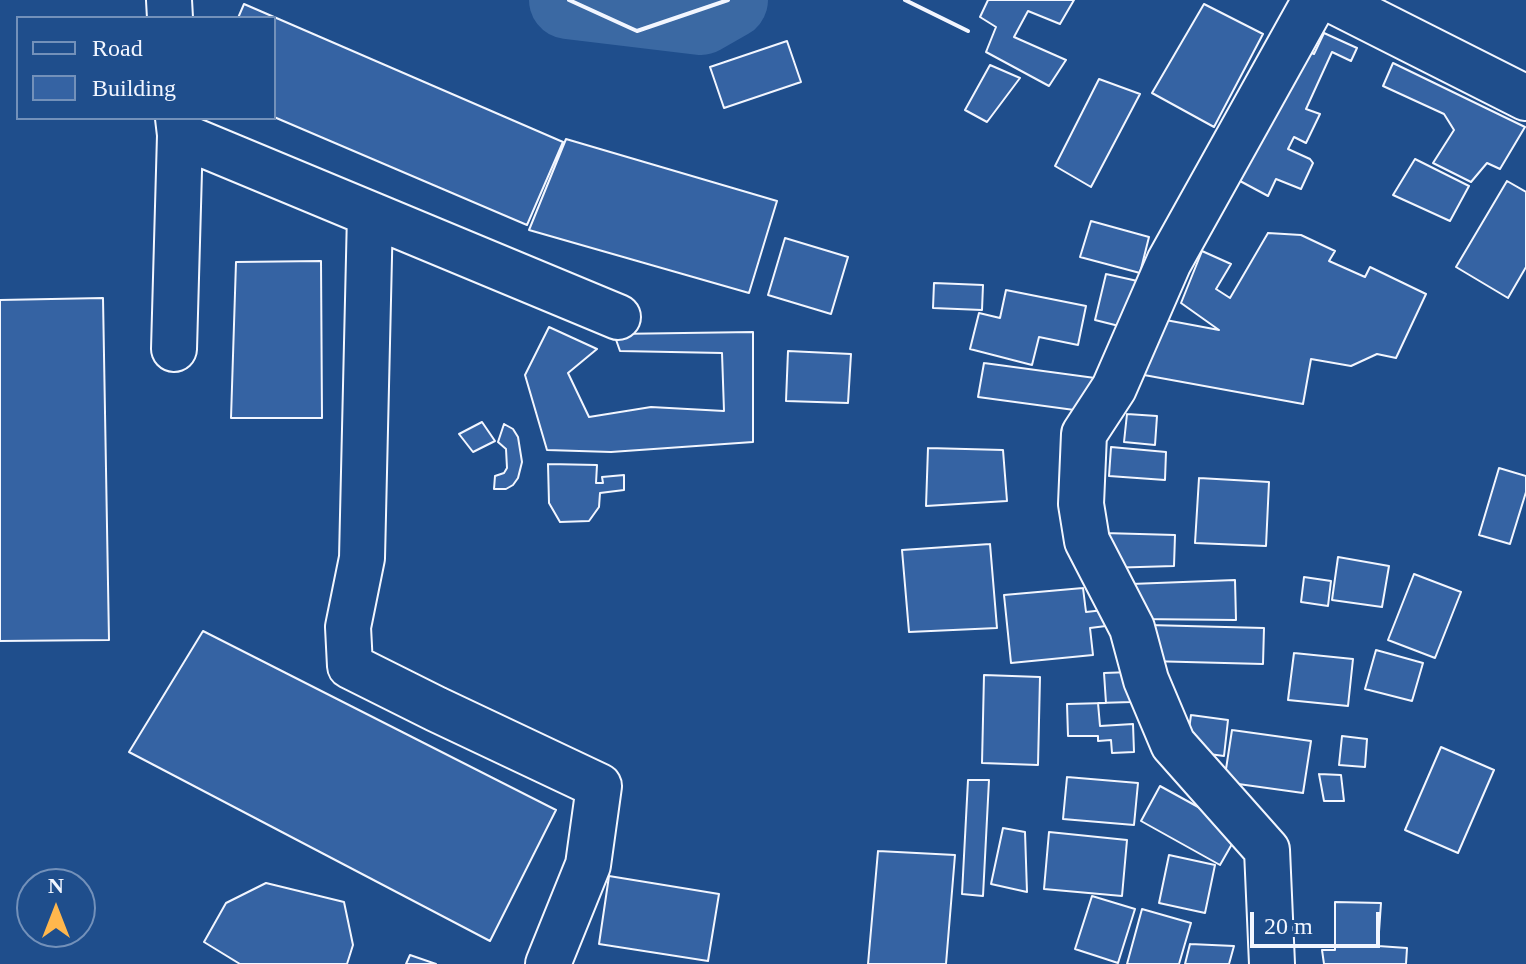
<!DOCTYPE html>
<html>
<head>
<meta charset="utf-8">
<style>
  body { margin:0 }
  #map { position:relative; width:1526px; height:964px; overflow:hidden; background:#1f4e8c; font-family:"Times New Roman",serif }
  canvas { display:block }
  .legend { position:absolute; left:16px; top:16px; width:260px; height:104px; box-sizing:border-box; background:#1f4e8c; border:2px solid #7391ba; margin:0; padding:10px 14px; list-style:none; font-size:24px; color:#f2f6ff }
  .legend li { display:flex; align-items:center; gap:16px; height:40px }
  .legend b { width:40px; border:2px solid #7391ba }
  .north { position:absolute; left:16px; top:868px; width:80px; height:80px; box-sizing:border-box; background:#1f4e8c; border:2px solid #7391ba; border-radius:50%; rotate:0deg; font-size:22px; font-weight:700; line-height:32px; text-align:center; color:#f2f6ff }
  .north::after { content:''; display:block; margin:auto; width:28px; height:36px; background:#ffb74d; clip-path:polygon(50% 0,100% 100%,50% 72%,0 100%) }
  .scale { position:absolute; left:1250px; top:912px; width:130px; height:36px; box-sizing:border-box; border:4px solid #f2f6ff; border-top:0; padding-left:10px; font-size:24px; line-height:28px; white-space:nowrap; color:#f2f6ff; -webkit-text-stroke:6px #1f4e8c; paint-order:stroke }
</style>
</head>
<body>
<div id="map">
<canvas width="1526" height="964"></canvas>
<ul class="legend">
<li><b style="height:10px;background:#1f4e8c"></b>Road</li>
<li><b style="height:22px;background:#3563a3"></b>Building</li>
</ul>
<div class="north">N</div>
<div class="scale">20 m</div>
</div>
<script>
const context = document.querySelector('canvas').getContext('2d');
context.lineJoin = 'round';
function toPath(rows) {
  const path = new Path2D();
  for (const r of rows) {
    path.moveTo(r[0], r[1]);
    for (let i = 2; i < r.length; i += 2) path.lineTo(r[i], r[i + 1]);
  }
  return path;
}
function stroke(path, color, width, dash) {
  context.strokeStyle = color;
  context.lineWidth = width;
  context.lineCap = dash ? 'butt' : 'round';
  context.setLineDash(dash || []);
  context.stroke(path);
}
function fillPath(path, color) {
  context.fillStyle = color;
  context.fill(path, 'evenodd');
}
const river = toPath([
  [568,0,701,16,729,0]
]);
const building = toPath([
  [988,0,1074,0,1060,24,1028,11,1014,37,1066,60,1049,86,986,52,996,27,980,17,988,0],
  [244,4,563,142,527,225,274,117,274,18,238,18,244,4],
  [1204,4,1263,34,1214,127,1152,93,1204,4],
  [1324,33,1357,48,1351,61,1332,52,1306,109,1320,114,1306,143,1294,137,1288,149,1310,159,1313,163,1301,189,1276,179,1268,196,1240,181,1301,48,1314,54,1324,33],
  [787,41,801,82,724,108,710,67,787,41],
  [1393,63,1525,127,1500,169,1487,163,1471,182,1433,163,1454,130,1444,114,1383,86,1393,63],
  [990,65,1020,78,987,122,965,110,990,65],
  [1099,79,1140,94,1091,187,1055,166,1099,79],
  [566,139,777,201,749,293,529,230,566,139],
  [1415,159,1469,186,1450,221,1393,195,1415,159],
  [1507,181,1526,192,1526,267,1508,298,1456,267,1507,181],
  [1091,221,1149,237,1140,273,1080,257,1091,221],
  [1268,233,1301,235,1335,251,1329,261,1365,277,1370,267,1426,294,1396,358,1377,354,1351,366,1311,359,1303,404,1144,375,1155,318,1219,330,1181,303,1202,251,1231,264,1216,289,1230,298,1268,233],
  [785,238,848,257,831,314,768,295,785,238],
  [321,261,322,418,231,418,236,262,321,261],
  [1106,274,1142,282,1131,329,1095,320,1106,274],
  [934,283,983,285,982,310,933,308,934,283],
  [1006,290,1086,306,1078,345,1039,337,1032,365,970,349,979,313,1000,318,1006,290],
  [103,298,109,640,0,641,0,300,103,298],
  [549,327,597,349,568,373,589,417,651,407,724,411,722,353,620,351,614,334,753,332,753,442,611,452,547,450,525,375,549,327],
  [788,351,851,354,848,403,786,401,788,351],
  [984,363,1095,378,1089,412,978,397,984,363],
  [1127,414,1157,416,1155,445,1124,442,1127,414],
  [482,422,495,441,473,452,459,434,482,422],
  [504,424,513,429,518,437,522,462,518,478,513,485,506,489,494,489,495,476,504,473,507,468,506,449,498,442,504,424],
  [1111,447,1166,452,1165,480,1109,476,1111,447],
  [928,448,1003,450,1007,501,926,506,928,448],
  [548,464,597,465,596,483,603,483,602,477,624,475,624,490,600,493,599,507,589,521,560,522,549,503,548,464],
  [1499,468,1526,476,1526,492,1510,544,1479,535,1499,468],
  [1199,478,1269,482,1266,546,1195,543,1199,478],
  [1104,533,1175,535,1174,566,1106,568,1104,533],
  [990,544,997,628,909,632,902,550,990,544],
  [1338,557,1389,566,1382,607,1332,600,1338,557],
  [1414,574,1461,592,1435,658,1388,640,1414,574],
  [1304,577,1331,581,1328,606,1301,602,1304,577],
  [1235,580,1236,620,1136,619,1131,584,1235,580],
  [1083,588,1086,612,1104,610,1106,626,1090,628,1093,655,1011,663,1004,595,1083,588],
  [1148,625,1264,628,1263,664,1148,661,1148,625],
  [203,631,556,810,490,941,129,752,203,631],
  [1376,650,1423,663,1412,701,1365,689,1376,650],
  [1294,653,1353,659,1348,706,1288,700,1294,653],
  [1131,672,1132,702,1098,703,1100,726,1133,724,1134,752,1112,753,1111,740,1098,741,1098,736,1068,736,1067,704,1106,703,1104,673,1131,672],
  [984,675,1040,677,1038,765,982,763,984,675],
  [1191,715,1228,720,1224,756,1186,751,1191,715],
  [1232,730,1311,741,1303,793,1224,782,1232,730],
  [1342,736,1367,739,1365,767,1339,765,1342,736],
  [1441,747,1494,770,1458,853,1405,830,1441,747],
  [1319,774,1341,775,1344,801,1324,801,1319,774],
  [1067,777,1138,783,1134,825,1063,819,1067,777],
  [968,780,989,780,983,896,962,894,968,780],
  [1160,786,1240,830,1220,865,1141,821,1160,786],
  [1003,828,1025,832,1027,892,991,884,1003,828],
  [1049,832,1127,840,1122,896,1044,889,1049,832],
  [878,851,955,855,946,964,868,964,878,851],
  [1169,855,1215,865,1205,913,1159,903,1169,855],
  [609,876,719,894,708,961,599,944,609,876],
  [266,883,344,902,353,945,347,964,240,964,204,942,226,903,266,883],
  [1092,896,1135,909,1118,963,1075,949,1092,896],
  [1335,902,1381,903,1378,946,1407,948,1406,964,1324,964,1322,950,1335,950,1335,902],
  [1142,909,1191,923,1179,964,1127,964,1142,909],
  [1190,944,1234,946,1229,964,1185,964,1190,944],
  [410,955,436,964,406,964,410,955]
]);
const minor = toPath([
  [169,0,170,18],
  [1332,0,1526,98],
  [180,135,618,317],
  [370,214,362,558,348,627,350,666,436,709,599,786,588,865,548,964],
  [174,349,180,135,178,118],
  [1272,964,1267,850,1173,744,1146,680,1132,628,1087,541,1081,504,1084,434,1114,388,1169,262,1315,0]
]);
const wall = toPath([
  [569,0,637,31,728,0],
  [905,0,968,31]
]);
stroke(river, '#3b69a3', 78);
fillPath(building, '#3563a3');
stroke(building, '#f2f6ff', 2);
stroke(minor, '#f2f6ff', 48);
stroke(minor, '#1f4e8c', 44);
stroke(wall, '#f2f6ff', 4);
</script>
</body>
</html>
